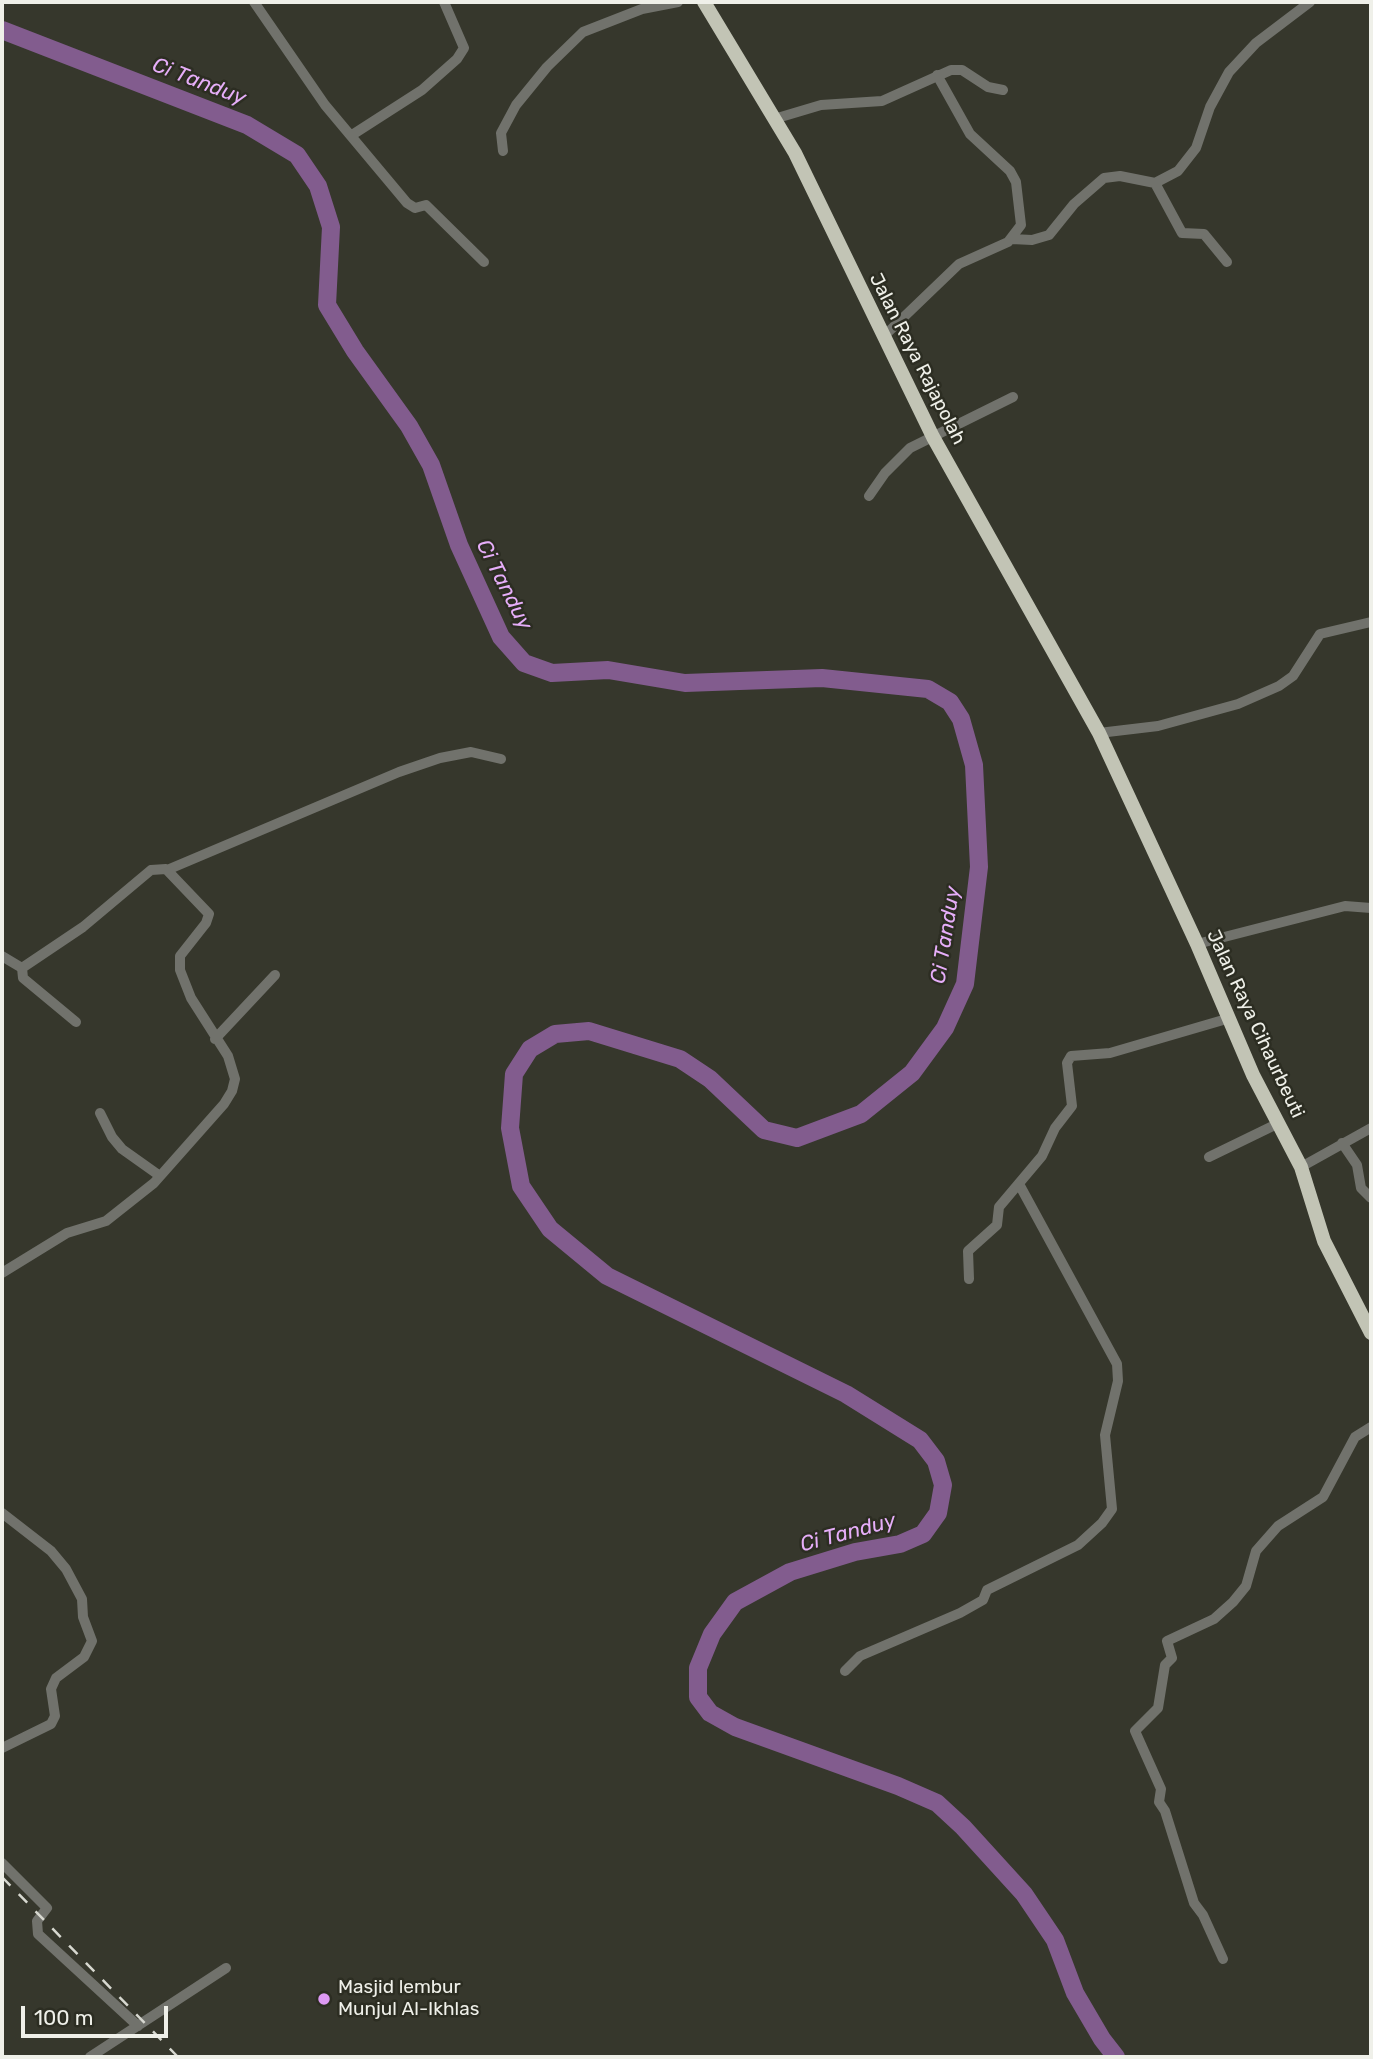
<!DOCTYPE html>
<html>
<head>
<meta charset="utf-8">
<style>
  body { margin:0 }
  #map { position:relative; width:1373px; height:2059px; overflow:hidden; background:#36372c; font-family:Rubik,sans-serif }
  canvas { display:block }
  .frame { position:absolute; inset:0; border:4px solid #eff0e9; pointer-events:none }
  .scale { position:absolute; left:21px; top:2006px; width:147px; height:32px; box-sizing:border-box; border:4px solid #eff0e9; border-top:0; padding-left:9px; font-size:21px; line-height:24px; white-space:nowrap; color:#eff0e9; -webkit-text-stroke:5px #2c2d22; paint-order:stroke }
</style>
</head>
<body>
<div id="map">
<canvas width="1373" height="2059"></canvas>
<div class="frame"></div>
<div class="scale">100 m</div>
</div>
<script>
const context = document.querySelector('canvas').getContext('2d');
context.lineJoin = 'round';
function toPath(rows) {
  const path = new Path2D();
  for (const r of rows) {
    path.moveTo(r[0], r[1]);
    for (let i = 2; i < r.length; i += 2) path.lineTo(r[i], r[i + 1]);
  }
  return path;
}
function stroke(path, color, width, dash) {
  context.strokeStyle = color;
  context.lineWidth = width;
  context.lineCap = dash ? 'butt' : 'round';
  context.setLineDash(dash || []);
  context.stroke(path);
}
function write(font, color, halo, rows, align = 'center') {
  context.font = font + ' Rubik,sans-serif';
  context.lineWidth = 5;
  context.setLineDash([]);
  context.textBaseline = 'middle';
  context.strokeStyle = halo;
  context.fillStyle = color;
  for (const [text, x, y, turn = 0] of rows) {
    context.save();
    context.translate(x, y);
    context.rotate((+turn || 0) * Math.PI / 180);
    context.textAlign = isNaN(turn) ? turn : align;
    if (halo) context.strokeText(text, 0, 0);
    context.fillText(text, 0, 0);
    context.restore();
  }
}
const river = toPath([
  [2,30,247,125,297,155,318,186,331,227,327,305,355,351,409,426,431,465,459,545,501,637,524,663,552,673,608,670,685,683,822,678,928,689,950,702,961,719,974,765,979,867,965,984,945,1028,912,1073,861,1114,797,1138,764,1130,710,1079,680,1059,589,1031,555,1034,530,1049,514,1074,510,1128,521,1186,550,1229,607,1276,846,1394,920,1440,936,1461,943,1485,938,1513,923,1534,900,1544,855,1552,790,1572,735,1602,712,1634,698,1668,698,1697,710,1713,735,1727,898,1786,937,1803,963,1827,1024,1894,1055,1940,1075,1993,1102,2039,1116,2057]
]);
const minor = toPath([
  [254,2,325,105,407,203,415,208,426,205,484,262],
  [774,119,821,105,882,101,951,70,962,70,988,87,1003,90],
  [352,135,422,90,457,59,464,48,444,2],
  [503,151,501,133,516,105,547,67,583,32,642,9,678,2],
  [1155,183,1182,233,1204,234,1227,262],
  [1012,239,1032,240,1049,235,1074,204,1104,178,1120,176,1155,183,1178,171,1196,148,1210,107,1229,72,1256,43,1310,2],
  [883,337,959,264,1008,242,1021,225,1016,182,1010,171,970,134,937,75],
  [869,496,885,473,910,448,1013,397],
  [1099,733,1158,726,1238,704,1279,686,1293,676,1320,634,1371,622],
  [167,870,399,772,440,758,471,752,501,759],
  [1197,944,1345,906,1371,908],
  [2,956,22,968,83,927,151,870,166,869,209,914,206,923,180,956,180,970,191,998,228,1056,235,1079,232,1091,224,1104,154,1183,106,1221,67,1233,2,1273],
  [22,968,23,978,76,1022],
  [215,1039,275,975],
  [100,1113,112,1137,122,1149,160,1176],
  [1342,1143,1357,1165,1361,1188,1371,1198],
  [1209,1157,1279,1123],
  [1301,1167,1371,1128],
  [969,1279,968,1251,997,1225,999,1207,1042,1156,1055,1128,1072,1106,1067,1063,1071,1056,1110,1053,1230,1018],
  [2,1513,51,1551,66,1569,82,1599,83,1617,92,1641,84,1657,56,1678,51,1689,55,1716,51,1724,2,1748],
  [845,1671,860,1656,960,1613,983,1600,987,1590,1078,1545,1102,1523,1112,1509,1105,1435,1118,1381,1117,1364,1019,1184],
  [2,1863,47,1908,37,1921,38,1934,138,2026],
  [1223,1959,1203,1915,1194,1903,1165,1811,1159,1802,1161,1789,1135,1731,1158,1708,1165,1665,1172,1658,1167,1641,1214,1619,1233,1602,1246,1586,1256,1551,1278,1526,1323,1497,1355,1437,1371,1427],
  [90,2057,226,1968]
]);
const highway = toPath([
  [704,2,795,153,933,437,1099,733,1197,944,1253,1075,1301,1167,1324,1241,1371,1333]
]);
const rail = toPath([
  [2,1877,178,2057]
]);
const markers = [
  [324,1999,7,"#dd99f3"]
];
const streetNames = [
  ["Jalan Raya Rajapolah",917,359,63],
  ["Jalan Raya Cihaurbeuti",1255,1024,65]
];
const poiNames = [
  ["Masjid lembur",338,1988],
  ["Munjul Al-Ikhlas",338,2010]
];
const waterNames = [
  ["Ci Tanduy",199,82,21],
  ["Ci Tanduy",504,585,63],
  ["Ci Tanduy",946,935,-81],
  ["Ci Tanduy",848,1533,-15]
];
stroke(river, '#825c8e', 18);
stroke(minor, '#71726c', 10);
stroke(highway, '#c2c4b5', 14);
stroke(rail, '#d7d8d0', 2.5, [12, 12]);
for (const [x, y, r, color] of markers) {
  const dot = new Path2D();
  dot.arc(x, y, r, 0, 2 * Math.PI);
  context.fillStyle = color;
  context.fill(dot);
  stroke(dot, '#2c2d22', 2.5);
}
write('19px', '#eff0e9', '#2c2d22', streetNames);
write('19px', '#eff0e9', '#2c2d22', poiNames, 'left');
write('italic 21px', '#e6aef9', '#2c2d22', waterNames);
</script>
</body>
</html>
